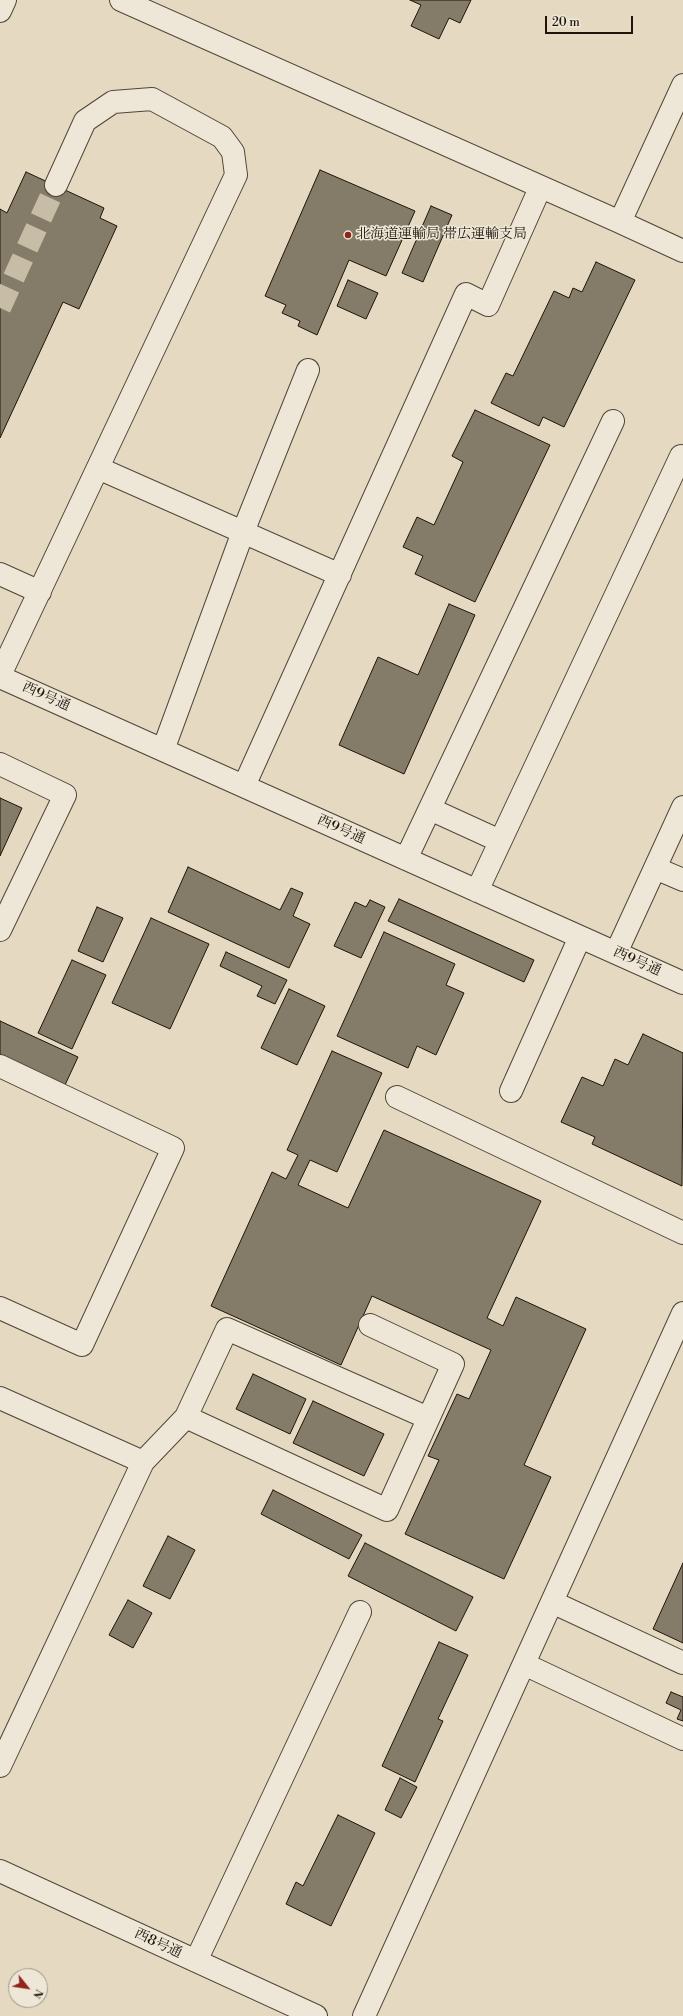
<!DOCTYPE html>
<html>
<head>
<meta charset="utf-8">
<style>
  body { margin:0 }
  #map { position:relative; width:683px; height:2016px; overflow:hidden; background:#e5dac1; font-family:"Libre Bodoni",serif }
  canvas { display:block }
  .north { position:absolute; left:8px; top:1968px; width:40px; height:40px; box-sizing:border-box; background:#eee7d7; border:1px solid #9b9385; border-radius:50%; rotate:120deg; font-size:11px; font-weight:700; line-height:16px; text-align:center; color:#1e1409 }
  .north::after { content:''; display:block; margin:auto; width:14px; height:18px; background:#8f2418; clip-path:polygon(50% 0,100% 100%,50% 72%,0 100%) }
  .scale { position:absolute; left:545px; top:16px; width:88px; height:18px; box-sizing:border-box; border:2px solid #1e1409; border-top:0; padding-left:5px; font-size:12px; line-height:14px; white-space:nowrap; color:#1e1409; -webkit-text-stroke:3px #eee7d7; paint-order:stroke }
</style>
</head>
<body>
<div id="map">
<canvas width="683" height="2016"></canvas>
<div class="north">N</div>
<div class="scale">20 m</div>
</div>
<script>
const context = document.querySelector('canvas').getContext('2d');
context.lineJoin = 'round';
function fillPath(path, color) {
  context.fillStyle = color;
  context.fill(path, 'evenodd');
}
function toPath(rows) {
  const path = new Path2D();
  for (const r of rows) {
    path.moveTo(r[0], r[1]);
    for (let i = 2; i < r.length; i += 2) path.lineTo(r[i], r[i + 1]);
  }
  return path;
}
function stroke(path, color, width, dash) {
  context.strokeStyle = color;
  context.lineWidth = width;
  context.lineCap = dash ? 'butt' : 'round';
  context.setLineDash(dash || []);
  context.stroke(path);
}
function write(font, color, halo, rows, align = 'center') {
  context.font = font + ' "Libre Bodoni","Noto Serif JP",serif';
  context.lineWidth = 3;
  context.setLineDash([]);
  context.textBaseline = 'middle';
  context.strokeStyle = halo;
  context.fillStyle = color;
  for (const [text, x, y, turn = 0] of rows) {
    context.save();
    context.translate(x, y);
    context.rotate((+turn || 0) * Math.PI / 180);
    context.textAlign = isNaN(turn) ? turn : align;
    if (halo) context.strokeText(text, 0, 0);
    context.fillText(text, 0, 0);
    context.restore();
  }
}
const building = toPath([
  [410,0,471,0,460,23,449,18,439,39,411,26,421,5,410,0],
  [320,170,415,211,386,276,349,260,317,335,298,326,300,321,282,313,286,305,265,296,320,170],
  [26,172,104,208,100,218,117,226,79,309,63,302,0,438,0,209,7,213,26,172],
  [431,206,452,215,423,282,402,273,431,206],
  [596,262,635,280,564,427,543,417,539,426,491,403,506,373,513,376,554,291,569,298,573,288,582,292,596,262],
  [348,280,378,293,366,319,337,306,348,280],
  [475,410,550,445,475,602,415,574,423,556,403,547,417,517,434,525,463,462,452,456,475,410],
  [449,604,475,615,404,774,339,745,378,657,418,675,449,604],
  [0,798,22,808,0,856,0,798],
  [188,867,280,910,291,888,303,893,293,916,310,924,289,968,168,912,188,867],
  [399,899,534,960,524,982,388,921,399,899],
  [370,900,385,907,361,958,334,946,355,902,366,907,370,900],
  [97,907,123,918,103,962,78,951,97,907],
  [151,918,209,944,170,1029,112,1003,151,918],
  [384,932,455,964,446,985,464,993,436,1055,417,1046,408,1068,337,1036,384,932],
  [226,952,287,980,275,1004,257,996,262,986,220,966,226,952],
  [72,960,106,975,72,1049,38,1033,72,960],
  [289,989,325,1006,297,1065,261,1048,289,989],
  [0,1021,78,1057,65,1085,0,1055,0,1021],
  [643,1034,683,1053,682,1186,592,1144,595,1137,561,1122,582,1077,603,1086,615,1059,628,1065,643,1034],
  [332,1051,382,1073,337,1172,310,1160,298,1185,348,1208,384,1130,541,1201,487,1318,503,1326,516,1297,586,1329,524,1465,551,1477,504,1579,405,1534,439,1460,428,1456,457,1394,469,1399,491,1350,372,1296,341,1365,211,1306,272,1172,286,1179,298,1155,287,1150,332,1051],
  [253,1374,306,1399,290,1434,236,1409,253,1374],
  [313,1401,384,1434,364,1476,293,1443,313,1401],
  [273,1490,362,1535,349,1559,261,1514,273,1490],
  [168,1536,195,1550,170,1599,143,1586,168,1536],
  [365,1543,473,1597,456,1631,348,1576,365,1543],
  [683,1563,683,1643,653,1629,683,1563],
  [128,1600,152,1613,133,1648,109,1635,128,1600],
  [439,1642,468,1655,438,1719,443,1721,415,1782,382,1766,439,1642],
  [671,1692,683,1697,683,1721,677,1719,681,1710,666,1703,671,1692],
  [400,1778,417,1787,401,1818,385,1810,400,1778],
  [338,1815,375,1833,331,1926,286,1904,296,1882,303,1886,338,1815]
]);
const minorTunnel = toPath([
  [0,308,56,185]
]);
const minor = toPath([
  [121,0,620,222,683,85],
  [0,11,5,0],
  [620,222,683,251],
  [98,468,340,575],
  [0,574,40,592],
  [0,675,236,175,233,152,222,137,152,99,113,102,85,121,56,185],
  [0,677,683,983],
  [163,750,243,532,308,370],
  [0,764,65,795,0,930],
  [244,786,466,294,488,305,540,188],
  [430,809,500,841],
  [406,859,613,421],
  [655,868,683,880],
  [477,891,681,456],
  [616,953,683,807],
  [0,1066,173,1148,82,1345,0,1308],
  [511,1091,580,937],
  [397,1097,683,1233],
  [0,1398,143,1462,0,1766],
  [186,1417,387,1510,453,1364,370,1325],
  [143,1462,186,1417,227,1329,428,1418],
  [552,1602,683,1663],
  [524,1664,683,1739],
  [0,1871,316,2016],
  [196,1961,360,1612],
  [364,2016,683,1313]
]);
const markers = [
  [348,235,4,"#8f2418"]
];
const poiNames = [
  ["北海道運輸局 帯広運輸支局",356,235]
];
const streetNames = [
  ["西9号通",46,697,24],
  ["西9号通",341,830,24],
  ["西9号通",637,962,24],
  ["西8号通",158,1944,25]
];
fillPath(building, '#857b69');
stroke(building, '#1e1409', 1);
stroke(minorTunnel, '#c7bca5', 22, [22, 11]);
stroke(minor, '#504637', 24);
stroke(minor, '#eee7d7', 22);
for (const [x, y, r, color] of markers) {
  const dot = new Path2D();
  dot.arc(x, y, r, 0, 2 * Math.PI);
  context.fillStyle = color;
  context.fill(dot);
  stroke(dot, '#eee7d7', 1.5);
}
write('14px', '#1e1409', '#eee7d7', poiNames, 'left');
write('14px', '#1e1409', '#eee7d7', streetNames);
</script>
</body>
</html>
